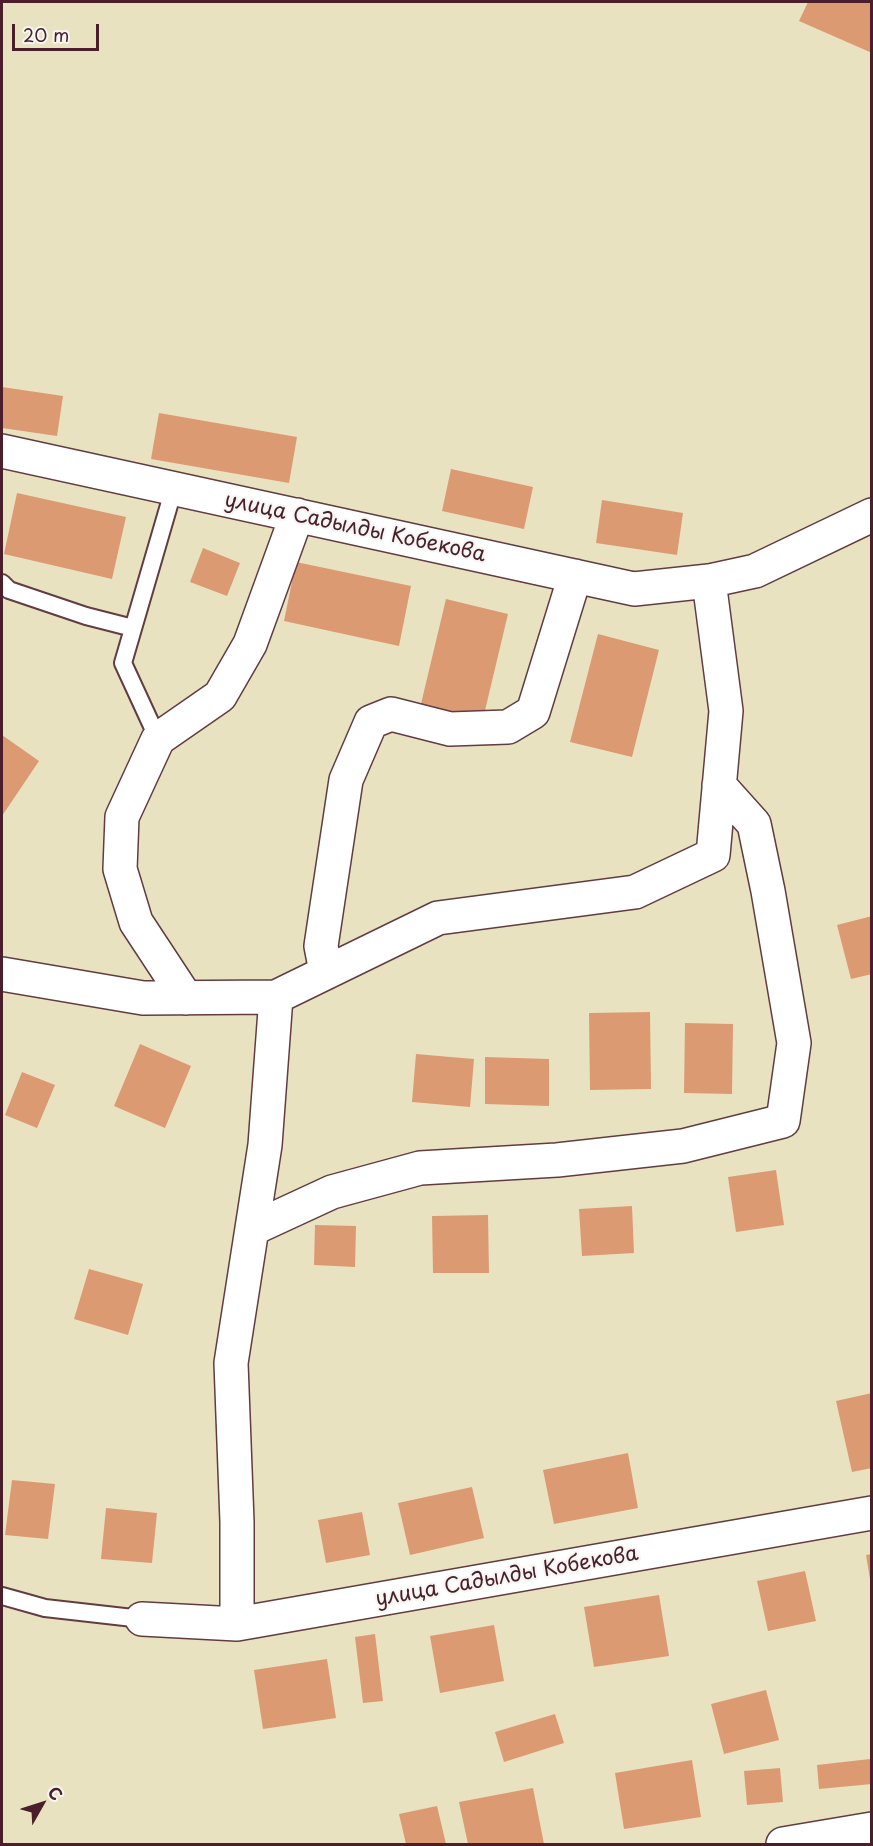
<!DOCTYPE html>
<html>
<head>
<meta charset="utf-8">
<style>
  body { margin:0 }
  #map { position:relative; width:873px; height:1846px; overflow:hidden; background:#e9e2c0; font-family:"Playpen Sans",sans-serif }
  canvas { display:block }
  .frame { position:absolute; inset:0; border:3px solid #4a1f2b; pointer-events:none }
  .north { position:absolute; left:12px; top:1774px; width:60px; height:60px; -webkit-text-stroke:4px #f6f6f2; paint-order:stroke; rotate:51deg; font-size:16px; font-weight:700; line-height:24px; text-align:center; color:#4a1f2b }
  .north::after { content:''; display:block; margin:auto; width:21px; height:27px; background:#4a1f2b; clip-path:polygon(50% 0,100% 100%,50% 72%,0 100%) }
  .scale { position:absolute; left:12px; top:24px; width:87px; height:27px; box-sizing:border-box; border:3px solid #4a1f2b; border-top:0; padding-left:8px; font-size:18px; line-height:21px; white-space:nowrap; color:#4a1f2b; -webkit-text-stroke:4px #f6f6f2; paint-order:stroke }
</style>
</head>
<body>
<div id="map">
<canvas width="873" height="1846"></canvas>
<div class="frame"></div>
<div class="north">С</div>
<div class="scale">20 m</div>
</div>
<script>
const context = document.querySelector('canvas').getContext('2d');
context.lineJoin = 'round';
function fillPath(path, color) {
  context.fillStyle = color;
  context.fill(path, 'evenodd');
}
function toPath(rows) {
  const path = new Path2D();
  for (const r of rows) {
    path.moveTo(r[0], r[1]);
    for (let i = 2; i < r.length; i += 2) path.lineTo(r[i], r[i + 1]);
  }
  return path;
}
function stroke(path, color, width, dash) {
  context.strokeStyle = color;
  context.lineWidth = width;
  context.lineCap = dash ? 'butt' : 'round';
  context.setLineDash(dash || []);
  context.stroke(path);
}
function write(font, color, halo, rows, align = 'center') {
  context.font = font + ' "Playpen Sans",sans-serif';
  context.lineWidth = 4.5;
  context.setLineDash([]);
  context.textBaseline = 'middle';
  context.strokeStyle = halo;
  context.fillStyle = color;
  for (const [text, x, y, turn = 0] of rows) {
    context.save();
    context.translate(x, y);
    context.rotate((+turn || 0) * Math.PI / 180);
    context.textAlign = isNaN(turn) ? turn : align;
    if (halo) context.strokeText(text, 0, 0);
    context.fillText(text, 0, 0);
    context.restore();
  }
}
const building = toPath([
  [808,2,872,2,872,53,799,21],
  [2,387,63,396,57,436,2,428],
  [159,413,297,437,289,483,151,459],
  [451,469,533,487,524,529,442,511],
  [17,493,126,517,112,579,4,554],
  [602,500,683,513,677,555,596,543],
  [203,548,240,563,227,596,190,582],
  [296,562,411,586,399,646,284,621],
  [446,599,508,614,482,723,420,708],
  [598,634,659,650,632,757,570,742],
  [2,735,39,761,2,816],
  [872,916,872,974,851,979,837,925],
  [650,1012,651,1089,590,1090,589,1013],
  [685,1023,733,1024,732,1094,684,1093],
  [140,1044,191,1066,165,1128,114,1106],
  [416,1054,474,1059,470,1107,412,1102],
  [485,1057,549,1059,549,1106,485,1104],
  [22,1072,55,1085,37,1128,5,1115],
  [776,1170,784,1225,736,1232,728,1177],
  [632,1206,634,1253,582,1256,579,1209],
  [488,1215,489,1273,433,1273,432,1216],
  [315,1225,356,1226,355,1267,314,1265],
  [89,1269,143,1284,128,1335,74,1319],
  [872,1393,872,1468,852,1472,836,1401],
  [628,1453,638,1508,554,1524,543,1470],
  [12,1480,55,1484,48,1539,5,1535],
  [472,1487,484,1538,410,1555,398,1503],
  [106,1508,157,1513,152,1563,101,1559],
  [362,1512,370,1555,326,1563,318,1520],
  [872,1554,872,1579,870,1579,866,1555],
  [805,1571,816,1621,768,1631,757,1581],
  [659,1595,669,1656,594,1667,584,1607],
  [494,1625,504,1681,440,1693,430,1636],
  [375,1634,383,1701,363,1703,355,1637],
  [327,1659,336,1718,263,1729,254,1670],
  [766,1690,779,1740,724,1754,711,1704],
  [555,1714,564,1743,504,1762,495,1732],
  [870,1759,872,1784,819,1789,817,1765],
  [692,1760,701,1817,624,1829,615,1773],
  [780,1768,783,1802,747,1805,744,1771],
  [533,1788,544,1844,468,1844,459,1802],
  [437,1806,446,1844,406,1844,399,1814]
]);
const service = toPath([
  [2,583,9,590,86,616,133,628],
  [158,739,123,663,174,488],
  [2,1596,45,1608,142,1619]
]);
const minor = toPath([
  [2,451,634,589,709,581,755,571,872,515],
  [326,972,321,946,346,780,371,722,391,714,450,729,508,727,533,712,575,576],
  [2,974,143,998,276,997,438,918,635,892,713,855,726,711,709,581],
  [186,998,136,922,120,869,122,817,158,739,220,696,250,644,297,515],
  [252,1229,332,1192,420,1168,557,1160,683,1146,783,1121,794,1043,768,891,754,824,719,785],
  [142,1619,237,1624,872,1513],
  [237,1624,237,1522,231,1363,265,1145,276,997],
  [783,1844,872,1829]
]);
const streetNames = [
  ["улица Садылды Кобекова",355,528,12],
  ["улица Садылды Кобекова",507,1577,-10]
];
fillPath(building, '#dc9a73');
stroke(service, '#623c41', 20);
stroke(minor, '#623c41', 36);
stroke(service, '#fff', 16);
stroke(minor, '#fff', 33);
write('21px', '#4a1f2b', '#f6f6f2', streetNames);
</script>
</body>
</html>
